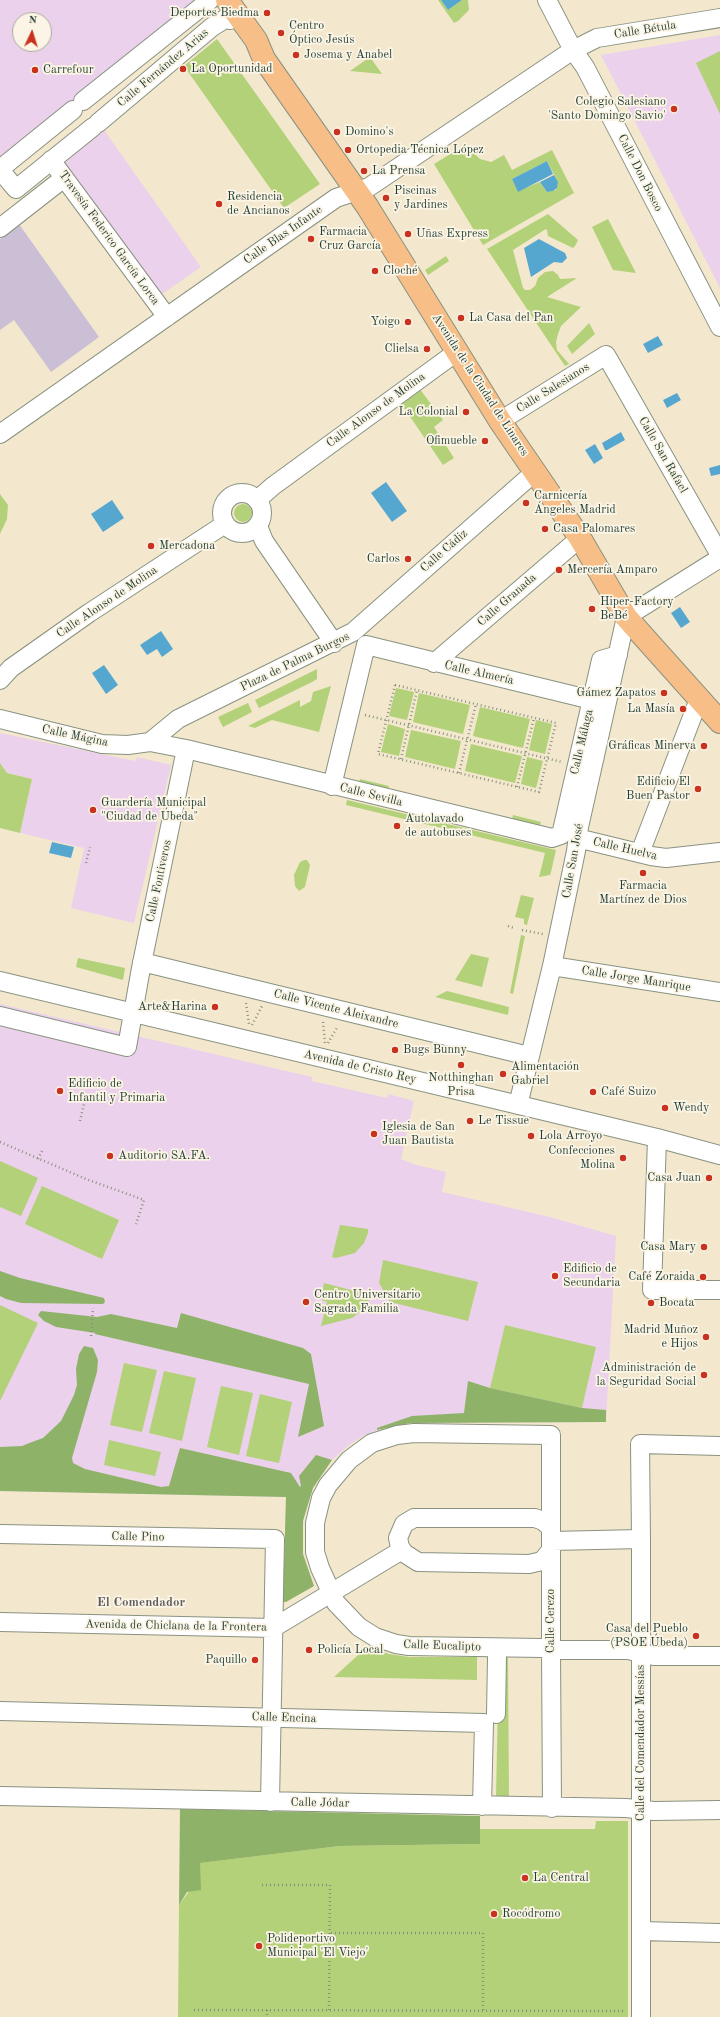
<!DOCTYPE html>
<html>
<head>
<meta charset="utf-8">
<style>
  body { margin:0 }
  #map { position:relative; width:720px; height:2017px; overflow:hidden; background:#f3e8cd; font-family:"Old Standard TT",serif }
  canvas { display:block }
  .north { position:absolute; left:12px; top:12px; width:40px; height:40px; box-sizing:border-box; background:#fcf5e5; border:1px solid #a4ab9e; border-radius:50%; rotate:4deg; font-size:11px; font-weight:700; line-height:16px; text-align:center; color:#1f3d34 }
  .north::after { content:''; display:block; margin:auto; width:14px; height:18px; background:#c8321e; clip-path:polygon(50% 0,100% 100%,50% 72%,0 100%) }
</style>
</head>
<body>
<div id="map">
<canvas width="720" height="2017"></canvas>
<div class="north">N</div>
</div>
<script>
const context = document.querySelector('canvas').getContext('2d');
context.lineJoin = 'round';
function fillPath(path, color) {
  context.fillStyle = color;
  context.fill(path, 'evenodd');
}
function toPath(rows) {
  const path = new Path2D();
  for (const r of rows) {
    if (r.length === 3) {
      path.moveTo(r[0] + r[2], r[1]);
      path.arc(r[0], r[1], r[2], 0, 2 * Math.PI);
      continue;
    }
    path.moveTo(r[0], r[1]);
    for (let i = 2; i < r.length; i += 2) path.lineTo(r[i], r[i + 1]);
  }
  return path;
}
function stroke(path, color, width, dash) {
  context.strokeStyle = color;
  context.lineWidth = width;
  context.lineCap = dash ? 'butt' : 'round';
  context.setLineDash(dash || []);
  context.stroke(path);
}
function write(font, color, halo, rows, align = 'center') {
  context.font = font + ' "Old Standard TT",serif';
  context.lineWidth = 3.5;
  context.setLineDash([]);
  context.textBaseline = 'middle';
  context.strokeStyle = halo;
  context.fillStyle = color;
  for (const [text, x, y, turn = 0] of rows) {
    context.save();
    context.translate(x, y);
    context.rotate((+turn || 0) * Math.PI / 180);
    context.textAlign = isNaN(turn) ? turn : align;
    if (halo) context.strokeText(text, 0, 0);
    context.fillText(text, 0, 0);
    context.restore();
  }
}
const built = toPath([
  [0,0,195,0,203,10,0,174],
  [20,20,44,20,44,44,20,44],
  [720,35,720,288,601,55],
  [104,130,201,267,158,297,63,163],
  [0,733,135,761,137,757,171,765,134,923,71,908,84,848,20,833,32,779,7,773,0,763],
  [0,1004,312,1077,312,1081,387,1098,388,1094,414,1101,401,1159,413,1164,446,1172,442,1192,550,1217,616,1236,606,1422,410,1423,386,1427,363,1436,348,1446,332,1460,313,1488,304,1516,302,1540,304,1559,314,1586,283,1603,286,1497,0,1491]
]);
const industrial = toPath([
  [19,224,99,337,51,372,14,320,0,330,0,239]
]);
const green = toPath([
  [438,0,441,0,448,10,462,0,468,0,469,10,458,21,454,23],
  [217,39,320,184,284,208,184,66],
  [720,51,720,114,696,63],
  [370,57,382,74,350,71],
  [465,145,480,159,491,162,504,155,512,170,552,150,574,193,483,245,434,164],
  [547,161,558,182,556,190,547,192,540,182,518,191,512,179],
  [548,214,578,240,575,246,573,248,548,236,547,230,546,229,513,250,523,288,525,290,530,290,535,286,538,278,545,272,553,271,558,275,560,279,577,278,547,297,581,307,561,326,558,334,556,342,557,350,569,364,565,366,487,249],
  [608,219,636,273,613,270,592,227],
  [446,256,449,261,428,275,425,270],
  [589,323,595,334,572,354,567,346],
  [419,388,443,420,434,427,454,458,443,465,400,402],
  [0,494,8,505,7,519,0,534],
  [243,513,9],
  [317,669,317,679,312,682,259,708,255,700],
  [331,686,319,732,272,720,255,728,248,726,300,700,300,707,311,701,313,692],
  [396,688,414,692,407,720,389,716],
  [419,693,470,705,463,734,413,722],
  [248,703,252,712,223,727,218,717],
  [480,707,530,719,523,748,473,736],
  [536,720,552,724,545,754,529,750],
  [388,724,405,729,399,756,381,752],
  [411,730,461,741,455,769,405,757],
  [471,744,522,756,515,783,465,771],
  [527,757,543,761,536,788,521,784],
  [0,763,7,773,32,779,20,833,0,828],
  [360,779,389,786,388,790,359,783],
  [347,800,556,850,551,872,550,875,539,877,545,853,346,805],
  [513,815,541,822,540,826,512,820],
  [304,860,307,860,310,865,305,887,299,891,295,886,294,875,300,862],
  [521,895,534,898,527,925,524,924,524,919,515,917],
  [521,935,525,936,513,994,510,993],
  [471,954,489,958,482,987,455,980],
  [78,958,125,968,123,980,76,967],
  [447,991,509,1007,508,1015,435,997],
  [0,1161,38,1178,21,1216,0,1207],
  [42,1186,119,1220,102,1259,25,1224],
  [340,1225,368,1229,368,1233,364,1243,355,1253,336,1258,332,1257],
  [383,1260,478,1282,468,1321,390,1302,379,1283],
  [324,1283,366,1294,368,1296,369,1303,363,1310,352,1318,321,1326,327,1302,322,1300,322,1298,321,1297],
  [0,1305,38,1323,0,1401],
  [505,1325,596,1347,582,1408,490,1388],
  [124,1363,157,1370,142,1432,110,1425],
  [164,1371,196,1378,182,1441,149,1433],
  [221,1386,253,1393,239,1455,207,1447],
  [260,1394,292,1402,279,1463,246,1456],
  [109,1440,161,1452,155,1476,104,1465],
  [368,1646,389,1654,409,1657,477,1657,477,1680,334,1677],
  [499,1657,508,1657,509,1799,498,1799,496,1795],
  [596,1821,628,1821,628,2017,178,2017,179,1905,190,1890,199,1863,340,1846,480,1844,479,1829,595,1829]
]);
const forest = toPath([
  [0,1271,20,1278,104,1298,105,1302,103,1304,21,1303,6,1299,0,1296],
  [41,1311,97,1317,111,1314,177,1328,181,1313,303,1348,311,1354,324,1426,298,1437,309,1384,95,1334,95,1333,56,1327,44,1321,38,1315],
  [84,1346,93,1348,98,1360,97,1372,72,1458,73,1463,85,1469,161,1487,169,1486,180,1448,291,1473,300,1487,301,1486,299,1476,316,1455,332,1460,313,1488,303,1521,303,1554,314,1586,286,1602,283,1602,286,1497,0,1491,0,1447,22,1446,32,1442,43,1438,61,1421,74,1395,77,1385,76,1369,79,1354],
  [468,1381,490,1388,582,1408,606,1410,606,1422,410,1423,377,1430,377,1428,412,1416,464,1413],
  [180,1809,480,1816,480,1844,340,1846,200,1863,201,1890,187,1892,179,1905]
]);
const water = toPath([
  [441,0,462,0,448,10],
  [547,161,553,174,518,192,512,179],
  [554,175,558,182,557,188,553,191,547,192,540,182],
  [539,239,565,253,567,258,562,263,554,262,531,277,524,248],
  [658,336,663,345,648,353,643,344],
  [677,393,681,400,667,408,663,400],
  [621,432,625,440,607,450,605,450,602,443],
  [595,444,603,458,594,464,585,450],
  [720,465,720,474,711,476,709,468],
  [386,482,407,511,392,522,371,493],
  [112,500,124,518,103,532,91,514],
  [680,607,690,622,681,628,671,613],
  [161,631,173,649,162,657,157,649,147,655,140,645],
  [104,665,118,685,106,694,92,673],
  [52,842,74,847,71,858,49,853]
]);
const path = toPath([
  [395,685,556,723,539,792,378,754,395,685],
  [365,715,562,762],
  [401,759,417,690],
  [459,773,476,704],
  [517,787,534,718],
  [86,863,90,847],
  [508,926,514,928],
  [522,930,543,934],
  [246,1003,249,1024],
  [323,1022,325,1043],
  [252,1025,262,1006],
  [328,1043,338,1026],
  [80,1121,84,1104],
  [0,1142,86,1179,144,1200,136,1224],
  [38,1159,42,1151],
  [91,1336,93,1308],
  [262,1885,330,1885,329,2011],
  [331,1933,483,1933,483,2011],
  [194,2010,625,2011],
  [267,2010,267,2017]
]);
const minor = toPath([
  [547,0,573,50,585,67,720,327],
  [83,101,210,0],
  [98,123,212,27,225,19,230,20],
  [51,160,167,317],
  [0,169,73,110],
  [0,170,16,189,93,127],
  [0,228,64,178],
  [500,421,606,355,720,555],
  [0,434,336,198,369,187,573,50,597,38,720,18],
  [242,513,20],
  [257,500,273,486,458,351],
  [258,526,264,541,334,643],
  [366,645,592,700],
  [434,663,580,538],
  [0,680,11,668,89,613,225,524],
  [0,719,102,744,128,745,150,742,186,749,552,838,561,835,601,660,618,655],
  [150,742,178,719,353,632,536,471],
  [332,786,366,645],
  [577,838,651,856,666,858,720,852],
  [640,853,699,699],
  [142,962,529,1056],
  [552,966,720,992],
  [0,981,657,1138,720,1155],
  [0,1016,127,1047,141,968,186,749],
  [518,1105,552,966,576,851,579,827,626,617,720,558],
  [657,1138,652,1290,720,1290],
  [551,1528,543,1521,535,1518,414,1518,404,1524,398,1538,400,1547,404,1553,418,1562,529,1564,542,1561,551,1550],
  [0,1534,275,1539,270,1802],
  [551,1541,641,1539],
  [0,1622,273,1628,402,1550],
  [0,1711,484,1723,482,1806],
  [496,1714,497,1657],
  [0,1796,626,1808,654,1811,720,1810],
  [552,1808,551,1649,551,1435,414,1433,397,1435,372,1443,349,1460,328,1485,321,1498,315,1523,315,1552,320,1568,336,1603,359,1627,375,1637,396,1644,409,1646,542,1648,551,1649,558,1650,628,1650,654,1656,720,1656],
  [641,1931,720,1933],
  [641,2017,641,1539,640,1444,720,1446]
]);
const major = toPath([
  [227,0,256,40,264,59,367,206,500,421,580,538,626,617,720,722]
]);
const markers = [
  [267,13,4,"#c8321e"],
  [281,33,4,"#c8321e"],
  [296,55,4,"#c8321e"],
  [183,69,4,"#c8321e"],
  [35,70,4,"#c8321e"],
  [674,109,4,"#c8321e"],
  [337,132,4,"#c8321e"],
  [348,150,4,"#c8321e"],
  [364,171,4,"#c8321e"],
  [386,198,4,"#c8321e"],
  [219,204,4,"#c8321e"],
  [408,234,4,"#c8321e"],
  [311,239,4,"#c8321e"],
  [375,271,4,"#c8321e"],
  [461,318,4,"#c8321e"],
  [408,322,4,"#c8321e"],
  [427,349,4,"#c8321e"],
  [466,412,4,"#c8321e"],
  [485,441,4,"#c8321e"],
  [526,503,4,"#c8321e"],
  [545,529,4,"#c8321e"],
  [151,546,4,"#c8321e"],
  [408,559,4,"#c8321e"],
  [559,570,4,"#c8321e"],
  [592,609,4,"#c8321e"],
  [664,693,4,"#c8321e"],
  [683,709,4,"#c8321e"],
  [704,746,4,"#c8321e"],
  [698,789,4,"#c8321e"],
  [93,810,4,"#c8321e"],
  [397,826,4,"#c8321e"],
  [643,873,4,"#c8321e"],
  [215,1007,4,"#c8321e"],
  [395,1050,4,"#c8321e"],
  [461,1065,4,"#c8321e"],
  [503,1074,4,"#c8321e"],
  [60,1091,4,"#c8321e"],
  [593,1092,4,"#c8321e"],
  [665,1108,4,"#c8321e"],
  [470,1121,4,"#c8321e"],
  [374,1134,4,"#c8321e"],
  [531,1136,4,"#c8321e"],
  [110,1156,4,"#c8321e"],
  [623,1158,4,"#c8321e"],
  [709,1178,4,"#c8321e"],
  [704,1247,4,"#c8321e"],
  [555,1276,4,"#c8321e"],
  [703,1277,4,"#c8321e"],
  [306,1302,4,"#c8321e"],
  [651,1303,4,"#c8321e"],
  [706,1337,4,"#c8321e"],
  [704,1375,4,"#c8321e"],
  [696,1636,4,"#c8321e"],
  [309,1650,4,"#c8321e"],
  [255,1660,4,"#c8321e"],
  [525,1878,4,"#c8321e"],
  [494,1914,4,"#c8321e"],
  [259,1946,4,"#c8321e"]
];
const poiNames = [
  ["Deportes Biedma",259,13,"right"],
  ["Centro",289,26],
  ["Óptico Jesús",289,40],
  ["Josema y Anabel",304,55],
  ["La Oportunidad",191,69],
  ["Carrefour",43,70],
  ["Colegio Salesiano",666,102,"right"],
  ["'Santo Domingo Savio'",666,116,"right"],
  ["Domino's",345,132],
  ["Ortopedia Técnica López",356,150],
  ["La Prensa",372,171],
  ["Piscinas",394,191],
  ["y Jardines",394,205],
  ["Residencia",227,197],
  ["de Ancianos",227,211],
  ["Farmacia",319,232],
  ["Cruz García",319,246],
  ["Uñas Express",416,234],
  ["Cloché",383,271],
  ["La Casa del Pan",469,318],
  ["Yoigo",400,322,"right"],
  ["Clielsa",419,349,"right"],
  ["La Colonial",458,412,"right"],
  ["Ofimueble",477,441,"right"],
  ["Carnicería",534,496],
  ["Ángeles Madrid",534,510],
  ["Casa Palomares",553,529],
  ["Mercadona",159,546],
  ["Carlos",400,559,"right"],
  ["Mercería Amparo",567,570],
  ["Hiper-Factory",600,602],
  ["BeBé",600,616],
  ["Gámez Zapatos",656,693,"right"],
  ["La Masía",675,709,"right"],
  ["Gráficas Minerva",696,746,"right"],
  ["Edificio El",690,782,"right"],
  ["Buen Pastor",690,796,"right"],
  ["Guardería Municipal",101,803],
  ["\"Ciudad de Úbeda\"",101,817],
  ["Autolavado",405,819],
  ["de autobuses",405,833],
  ["Farmacia",643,886,"center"],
  ["Martínez de Dios",643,900,"center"],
  ["Arte&Harina",207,1007,"right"],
  ["Bugs Bunny",403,1050],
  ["Alimentación",511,1067],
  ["Gabriel",511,1081],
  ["Notthinghan",461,1078,"center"],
  ["Prisa",461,1092,"center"],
  ["Edificio de",68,1084],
  ["Infantil y Primaria",68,1098],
  ["Café Suizo",601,1092],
  ["Wendy",673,1108],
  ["Le Tissue",478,1121],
  ["Iglesia de San",382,1127],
  ["Juan Bautista",382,1141],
  ["Lola Arroyo",539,1136],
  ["Confecciones",615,1151,"right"],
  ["Molina",615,1165,"right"],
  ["Auditorio SA.FA.",118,1156],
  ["Casa Juan",701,1178,"right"],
  ["Casa Mary",696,1247,"right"],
  ["Edificio de",563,1269],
  ["Secundaria",563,1283],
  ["Café Zoraida",695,1277,"right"],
  ["Centro Universitario",314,1295],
  ["Sagrada Familia",314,1309],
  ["Bocata",659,1303],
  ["Madrid Muñoz",698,1330,"right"],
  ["e Hijos",698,1344,"right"],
  ["Administración de",696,1368,"right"],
  ["la Seguridad Social",696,1382,"right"],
  ["Casa del Pueblo",688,1629,"right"],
  ["(PSOE Úbeda)",688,1643,"right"],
  ["Policía Local",317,1650],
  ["Paquillo",247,1660,"right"],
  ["La Central",533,1878],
  ["Rocódromo",502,1914],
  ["Polideportivo",267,1939],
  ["Municipal 'El Viejo'",267,1953]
];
const streetNames = [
  ["Calle Bétula",645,30,-9],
  ["Calle Fernández Arias",163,68,-40],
  ["Calle Don Bosco",640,173,63],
  ["Calle Blas Infante",283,235,-35],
  ["Travesía Federico García Lorca",109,238,54],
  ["Avenida de la Ciudad de Linares",480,385,57],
  ["Calle Salesianos",553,388,-32],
  ["Calle Alonso de Molina",376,410,-36],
  ["Calle San Rafael",663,455,60],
  ["Calle Cádiz",444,551,-41],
  ["Calle Granada",507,600,-41],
  ["Calle Alonso de Molina",107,602,-34],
  ["Plaza de Palma Burgos",295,662,-26],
  ["Calle Almería",479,673,13],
  ["Calle Mágina",75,736,12],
  ["Calle Málaga",582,742,-77],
  ["Calle Sevilla",371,795,14],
  ["Calle Huelva",625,849,13],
  ["Calle San José",573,861,-80],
  ["Calle Fontiveros",159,881,-78],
  ["Calle Jorge Manrique",636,979,9],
  ["Calle Vicente Aleixandre",336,1009,14],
  ["Avenida de Cristo Rey",360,1067,13],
  ["Calle Pino",138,1537,1],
  ["Calle Cerezo",551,1621,-90],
  ["Avenida de Chiclana de la Frontera",176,1626,1],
  ["Calle Eucalipto",442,1646,2],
  ["Calle Encina",284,1718,2],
  ["Calle del Comendador Messías",641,1743,-90],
  ["Calle Jódar",320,1803,1]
];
const neighbourhoodNames = [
  ["El Comendador",141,1603]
];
fillPath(built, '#ebd1eb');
fillPath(industrial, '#cbbfd5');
fillPath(green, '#b3d178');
fillPath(forest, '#8eb368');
fillPath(water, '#56a7d0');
stroke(minor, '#899280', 20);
stroke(major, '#899280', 24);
stroke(path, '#899280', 2.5, [1, 3]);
stroke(minor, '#fff', 18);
stroke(major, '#f7be88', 22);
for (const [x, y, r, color] of markers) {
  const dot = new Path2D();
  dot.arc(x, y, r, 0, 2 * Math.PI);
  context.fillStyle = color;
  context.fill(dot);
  stroke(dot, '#fcf5e5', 1.5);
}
write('12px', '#1f3d34', '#fcf5e5', poiNames, 'left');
write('12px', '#1f3d34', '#fcf5e5', streetNames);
write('bold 13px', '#5e5d61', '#fcf5e5', neighbourhoodNames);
</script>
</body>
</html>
